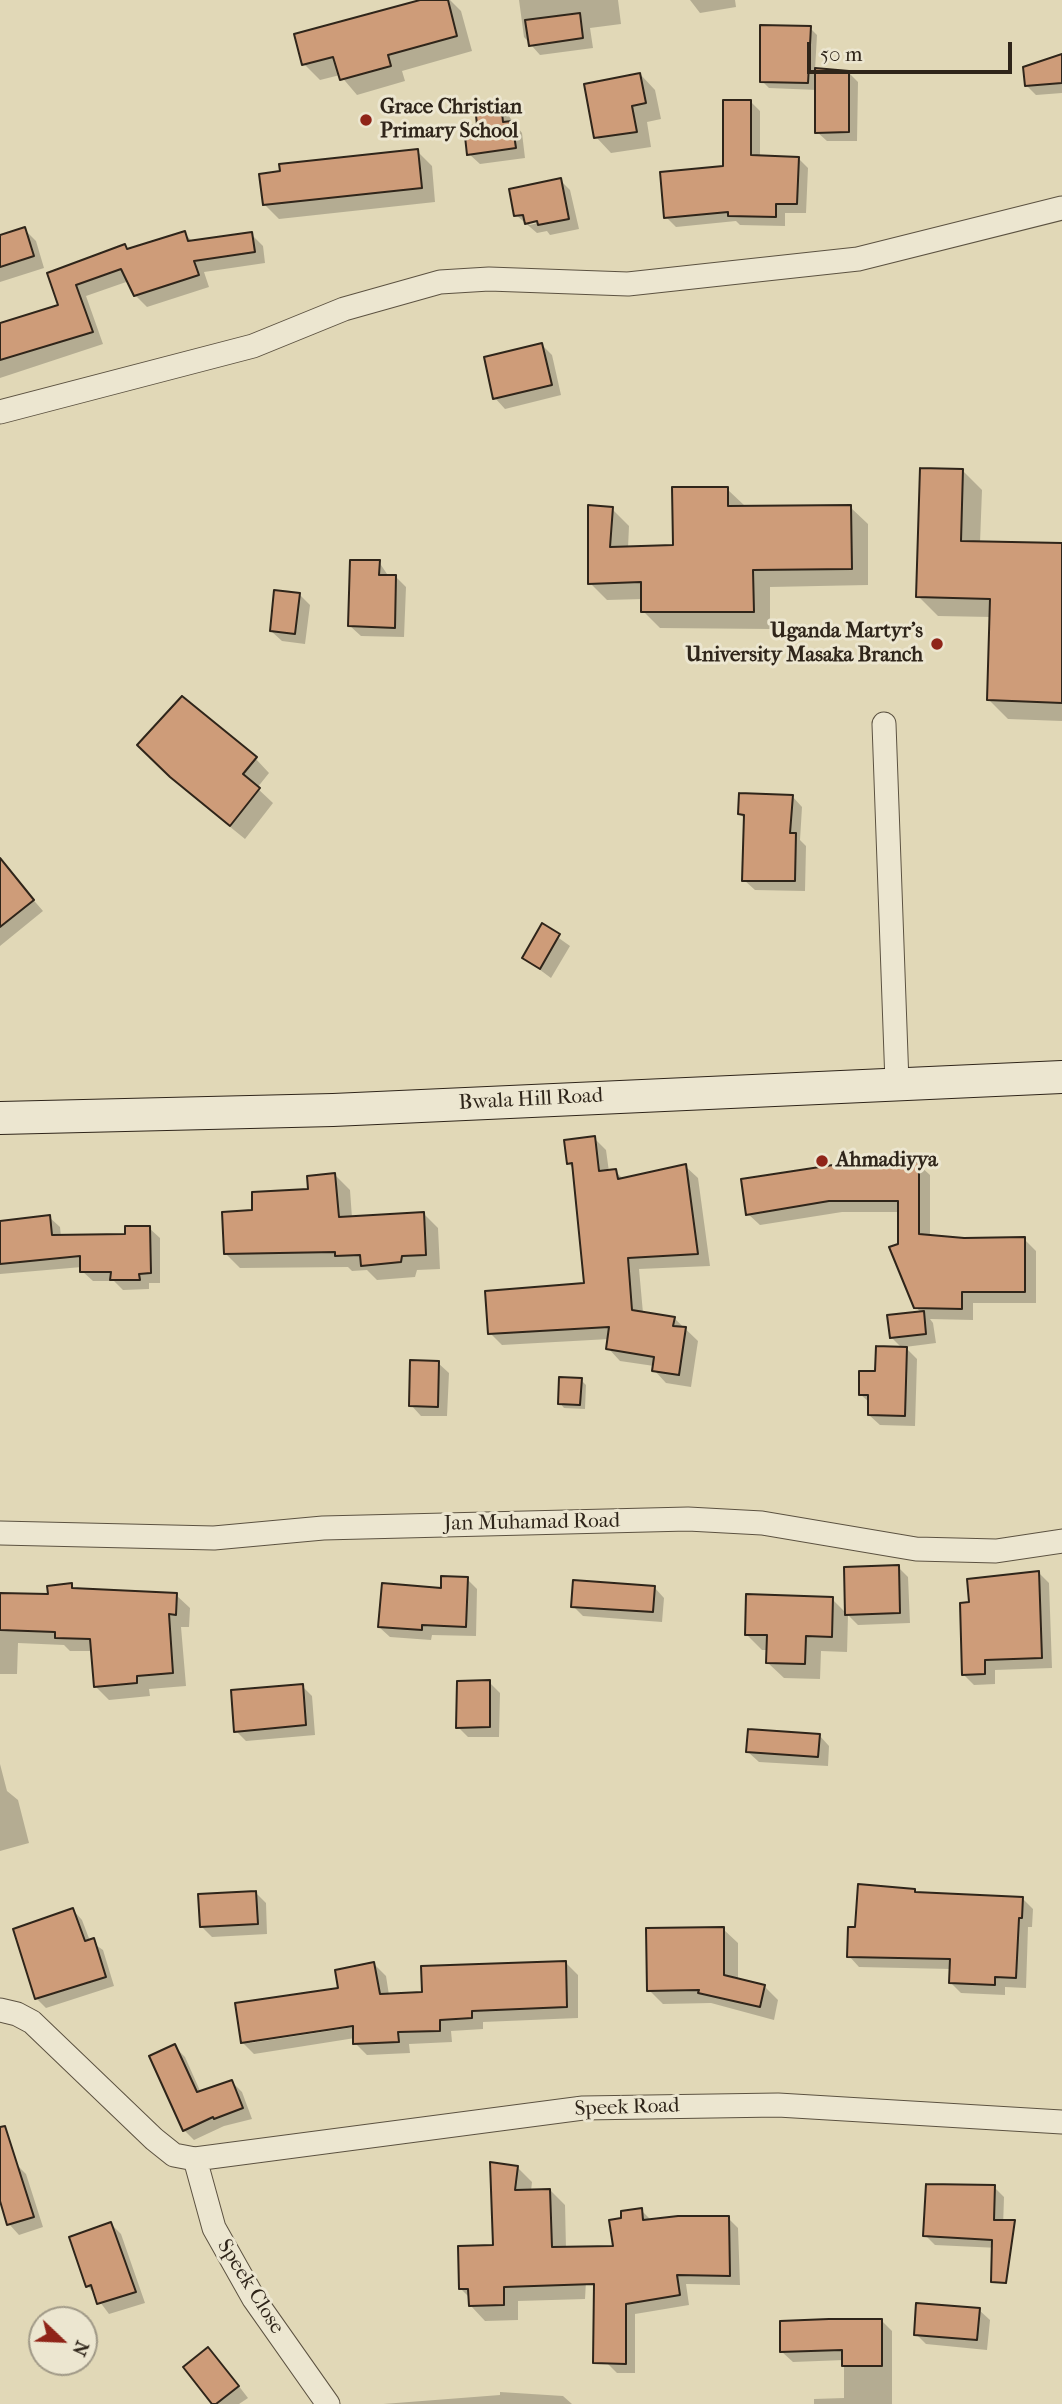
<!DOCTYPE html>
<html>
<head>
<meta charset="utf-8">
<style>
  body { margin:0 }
  #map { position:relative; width:1062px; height:2404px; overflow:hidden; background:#e1d8b7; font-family:"IM FELL French Canon",serif }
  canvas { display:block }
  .north { position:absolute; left:28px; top:2306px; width:70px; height:70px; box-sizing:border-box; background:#ece6d0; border:2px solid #a09987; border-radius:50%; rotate:113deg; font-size:19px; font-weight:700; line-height:28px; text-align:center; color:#2f251a }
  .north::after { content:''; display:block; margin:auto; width:24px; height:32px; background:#8f2418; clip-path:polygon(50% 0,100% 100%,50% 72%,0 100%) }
  .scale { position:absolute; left:807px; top:42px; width:205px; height:32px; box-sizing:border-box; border:4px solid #2f251a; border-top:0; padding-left:9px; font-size:21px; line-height:24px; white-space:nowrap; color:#2f251a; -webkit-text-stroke:5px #ece6d0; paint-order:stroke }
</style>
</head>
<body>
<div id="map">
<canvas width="1062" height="2404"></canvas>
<div class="north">N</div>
<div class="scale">50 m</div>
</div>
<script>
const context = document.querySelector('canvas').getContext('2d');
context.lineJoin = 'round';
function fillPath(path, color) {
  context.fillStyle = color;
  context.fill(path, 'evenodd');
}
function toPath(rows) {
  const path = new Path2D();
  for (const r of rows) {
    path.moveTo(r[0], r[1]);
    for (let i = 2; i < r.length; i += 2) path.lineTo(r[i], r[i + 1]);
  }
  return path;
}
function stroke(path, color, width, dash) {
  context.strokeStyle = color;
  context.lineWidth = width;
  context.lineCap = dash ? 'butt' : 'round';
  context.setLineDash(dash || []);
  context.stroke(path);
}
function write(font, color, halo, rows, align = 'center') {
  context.font = font + ' "IM FELL French Canon",serif';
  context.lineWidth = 6;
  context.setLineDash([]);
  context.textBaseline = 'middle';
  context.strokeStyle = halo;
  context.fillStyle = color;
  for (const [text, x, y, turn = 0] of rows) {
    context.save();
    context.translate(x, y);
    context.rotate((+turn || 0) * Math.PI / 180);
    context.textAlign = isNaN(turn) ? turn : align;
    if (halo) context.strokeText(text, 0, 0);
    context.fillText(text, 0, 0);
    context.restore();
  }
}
const shadow = toPath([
  [427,0,450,0,461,11,472,51,402,71,405,81,357,95,340,75,320,80,304,64],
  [519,0,618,0,621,24,590,28,593,48,540,55,524,37],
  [690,0,735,0,736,7,700,13],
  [810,28,817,35,815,70,848,72,858,82,857,141,827,141,817,132,817,90,769,88,762,81],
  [1062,56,1062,93,1036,95,1026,85],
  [640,74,655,90,661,119,647,122,651,147,611,153,596,137],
  [750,101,760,111,760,157,798,158,808,168,806,213,785,213,785,226,740,225,736,221,676,227,666,217,725,168],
  [500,105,522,133,525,158,480,164,469,154,479,127],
  [417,151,432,166,435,202,279,219,264,204],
  [560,180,570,190,579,229,550,235,547,231,537,233,516,215],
  [545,218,546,221,530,225,527,222],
  [24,229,36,241,44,268,0,282,0,237],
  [184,233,193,242,251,234,263,246,265,263,204,272,209,287,147,307,135,295,129,281,86,296,103,344,0,378,0,324,60,306,49,274,125,246,129,251],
  [542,345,552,355,561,395,505,409,495,398],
  [962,470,982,490,980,543,1062,545,1062,721,1008,719,989,700,991,617,938,616,918,596],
  [727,489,745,506,850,507,868,524,868,585,770,587,770,629,660,628,643,611,643,599,607,600,590,583,612,509,629,526,628,548,675,547],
  [379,562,389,577,396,577,406,587,404,637,361,636,350,626],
  [299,594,310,605,305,644,282,641,271,631],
  [140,745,255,758,269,773,257,788,273,803,245,839,186,791],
  [792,796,802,807,800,840,806,846,805,891,755,890,744,880,745,819,740,814],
  [10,873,43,911,0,946,0,881],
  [542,926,570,946,551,978,524,958],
  [594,1138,606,1150,609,1172,615,1171,624,1180,685,1166,698,1178,710,1266,639,1269,643,1313,674,1318,698,1341,691,1387,666,1383,654,1370,654,1366,620,1361,608,1348,609,1339,502,1345,490,1333,586,1285,574,1169,568,1163],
  [918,1164,930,1175,930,1237,1024,1239,1036,1251,1036,1303,973,1303,973,1320,930,1319,933,1323,936,1343,905,1347,917,1359,915,1426,880,1425,869,1415,870,1403,860,1394,903,1349,891,1337,921,1313,916,1307,900,1245,900,1212,842,1212,760,1225,748,1214],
  [335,1175,350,1190,352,1218,423,1213,438,1228,440,1269,417,1270,415,1277,377,1280,367,1270,352,1271,348,1267,240,1268,225,1253,254,1212,310,1191],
  [49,1217,60,1227,61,1237,127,1236,149,1228,160,1238,160,1283,149,1283,149,1289,123,1290,114,1281,93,1281,82,1271,82,1267,0,1274,0,1222],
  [438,1363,449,1373,447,1416,421,1416,411,1405],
  [581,1380,586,1385,585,1409,564,1408,560,1403],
  [898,1567,908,1577,910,1623,858,1625,848,1615,847,1652,821,1651,820,1679,784,1678,768,1663,769,1650,762,1650,746,1634,832,1599,847,1614],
  [1039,1573,1049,1583,1052,1668,995,1670,995,1684,974,1685,963,1674,971,1603,969,1581],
  [467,1579,477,1589,476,1636,432,1635,431,1640,390,1637,379,1627,442,1589],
  [71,1585,75,1589,176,1595,190,1608,189,1627,181,1627,186,1686,149,1689,150,1696,109,1700,96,1687,93,1651,70,1651,64,1645,18,1643,17,1674,0,1674,0,1595,50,1596],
  [654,1587,664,1598,662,1622,583,1616,573,1606],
  [489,1682,500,1693,499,1737,468,1737,458,1727],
  [302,1686,312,1696,315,1735,246,1741,236,1731],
  [819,1735,829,1746,828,1766,759,1762,748,1752],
  [0,1764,7,1791,18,1800,29,1843,0,1851],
  [914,1891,917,1894,1022,1898,1033,1909,1032,1927,1028,1927,1026,1988,1005,1987,1005,1995,961,1993,950,1982,951,1969,859,1967,849,1956,857,1929],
  [255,1892,266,1903,267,1934,212,1937,201,1926],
  [73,1910,82,1920,90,1941,103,1950,114,1986,46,2008,36,1998],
  [723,1929,738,1943,738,1980,764,1986,778,2000,774,2020,711,2003,663,2004,649,1990],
  [566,1963,578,1975,578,2018,483,2022,483,2029,451,2031,452,2042,409,2044,410,2053,367,2055,355,2043,355,2038,254,2054,242,2042,340,1989,374,1964,386,1976,389,1995,424,1994],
  [361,2023,361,2026,250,2043,250,2040],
  [175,2047,185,2057,201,2093,232,2082,242,2092,252,2119,224,2126,194,2140,184,2130],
  [16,2164,26,2174,43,2227,19,2235,9,2224,0,2195,0,2169],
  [517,2167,532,2182,531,2191,550,2190,565,2205,566,2249,587,2264,585,2299,518,2301,518,2320,485,2321,471,2306,470,2298,461,2289,495,2246],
  [994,2187,1004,2197,1003,2228,999,2248,935,2245,925,2235],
  [641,2210,652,2221,728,2218,738,2228,740,2285,686,2284,689,2305,635,2314,635,2373,617,2373,607,2363,615,2248],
  [111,2224,121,2234,145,2303,109,2314,88,2286],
  [979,2310,990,2320,987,2350,926,2344,916,2334],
  [882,2321,892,2331,892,2404,814,2404,814,2399,844,2398,844,2360,793,2362,782,2352],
  [218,2359,248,2398,239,2404,214,2404],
  [500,2392,563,2396,572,2404,383,2404,500,2395]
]);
const building = toPath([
  [420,0,448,0,457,36,388,55,391,66,340,80,333,57,302,65,294,34,420,0],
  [580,13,583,38,529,46,525,20,580,13],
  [760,25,811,26,808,83,760,82,760,25],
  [1062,54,1062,83,1025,86,1023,67,1062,54],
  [815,68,849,71,849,132,815,133,815,68],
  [640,73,646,103,632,106,637,132,594,138,584,84,640,73],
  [723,100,751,100,751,155,799,157,797,204,776,204,776,217,728,216,728,212,664,218,660,172,723,166,723,100],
  [501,103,503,122,512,121,516,148,467,155,464,127,477,125,475,106,501,103],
  [418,149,422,188,263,205,259,174,280,171,279,164,418,149],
  [561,178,569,219,538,225,537,221,525,224,523,215,514,216,509,189,561,178],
  [25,227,34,256,0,267,0,235,25,227],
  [185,231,188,241,252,232,255,252,194,261,199,275,134,296,121,269,76,285,93,332,0,360,0,323,58,305,47,273,125,244,127,249,185,231],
  [542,343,552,385,493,399,484,357,542,343],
  [920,468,963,469,961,541,1062,543,1062,703,987,700,990,599,916,597,920,468],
  [672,487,728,487,728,506,851,505,852,569,753,570,754,612,641,612,641,582,588,584,588,505,613,507,610,547,673,545,672,487],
  [350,560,380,560,379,575,396,575,395,628,348,626,350,560],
  [274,590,300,593,295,634,270,631,274,590],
  [182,696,257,757,243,774,260,788,230,826,170,777,137,745,182,696],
  [739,793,793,795,790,833,796,833,795,881,742,881,744,815,738,814,739,793],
  [0,858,34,900,0,927,0,858],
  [542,923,560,934,540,969,522,958,542,923],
  [595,1136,599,1171,616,1169,618,1179,686,1164,698,1254,628,1258,632,1310,675,1317,673,1326,686,1327,679,1375,652,1371,654,1357,606,1349,609,1327,488,1334,485,1291,584,1283,572,1163,567,1164,564,1140,595,1136],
  [919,1162,919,1234,964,1238,1025,1237,1025,1292,962,1292,962,1309,914,1308,889,1247,898,1244,898,1201,829,1201,746,1215,741,1179,846,1163,919,1162],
  [335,1173,339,1217,424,1212,426,1255,402,1256,401,1262,361,1266,360,1255,335,1256,335,1252,224,1254,222,1212,252,1210,252,1192,308,1189,307,1176,335,1173],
  [50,1215,52,1235,125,1234,125,1226,150,1226,151,1273,139,1274,140,1280,110,1280,111,1272,80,1272,80,1256,0,1264,0,1221,50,1215],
  [924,1311,926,1334,890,1338,887,1315,924,1311],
  [876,1346,907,1347,905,1416,868,1415,868,1395,859,1395,859,1371,875,1371,876,1346],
  [410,1360,439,1361,438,1407,409,1406,410,1360],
  [559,1377,582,1378,580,1405,558,1404,559,1377],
  [899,1565,900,1613,845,1615,844,1567,899,1565],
  [1039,1571,1042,1658,985,1660,985,1674,962,1675,960,1603,969,1602,967,1579,1039,1571],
  [441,1576,468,1577,466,1627,422,1625,422,1630,378,1627,382,1583,441,1588,441,1576],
  [573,1580,655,1586,653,1612,571,1607,573,1580],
  [72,1583,72,1588,177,1593,176,1615,169,1614,173,1673,137,1676,137,1683,94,1687,90,1639,55,1638,55,1632,0,1630,0,1593,48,1594,47,1586,72,1583],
  [746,1594,833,1597,832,1637,806,1636,805,1664,766,1663,767,1635,745,1635,746,1594],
  [490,1680,490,1727,456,1728,457,1681,490,1680],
  [303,1684,306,1725,234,1732,231,1690,303,1684],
  [748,1729,820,1734,818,1757,746,1752,748,1729],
  [858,1884,915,1889,915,1892,1023,1897,1022,1918,1019,1918,1016,1978,995,1977,995,1985,949,1983,950,1959,847,1957,848,1927,855,1927,858,1884],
  [256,1891,258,1924,200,1927,198,1894,256,1891],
  [73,1908,85,1941,94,1938,106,1977,35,1999,13,1929,73,1908],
  [724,1927,724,1975,765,1985,760,2007,698,1993,699,1990,647,1991,646,1928,724,1927],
  [566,1961,567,2007,472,2011,472,2018,440,2020,440,2031,398,2032,399,2042,353,2044,353,2026,241,2043,235,2003,338,1988,335,1970,374,1962,380,1994,422,1992,421,1966,566,1961],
  [175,2044,197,2092,232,2080,243,2108,214,2119,213,2117,183,2131,149,2056,175,2044],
  [5,2126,34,2217,7,2225,0,2201,0,2127,5,2126],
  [490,2162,518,2166,515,2190,550,2189,552,2247,613,2246,609,2220,621,2218,621,2211,642,2208,643,2220,678,2216,729,2216,730,2276,677,2275,680,2295,626,2304,626,2364,593,2363,594,2284,504,2287,504,2305,469,2306,468,2289,459,2289,458,2246,493,2245,490,2162],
  [926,2184,995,2185,994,2220,1015,2220,1006,2283,991,2282,992,2240,923,2236,926,2184],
  [111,2222,136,2292,97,2304,91,2285,86,2287,69,2237,111,2222],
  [916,2303,980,2308,977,2340,914,2335,916,2303],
  [829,2319,882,2319,882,2366,842,2366,842,2350,780,2352,780,2321,829,2319],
  [208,2347,239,2386,216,2404,212,2404,183,2367,208,2347]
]);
const street = toPath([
  [0,412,253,346,344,309,440,282,489,279,628,284,858,259,1062,208],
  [884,724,897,1083],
  [0,1533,214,1538,323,1528,688,1519,762,1523,916,1549,996,1551,1062,1541],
  [0,2010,17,2014,32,2022,154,2139,174,2155,195,2159,583,2108,778,2105,1062,2122],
  [195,2159,214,2228,254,2299,328,2404]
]);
const secondary = toPath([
  [0,1118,333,1110,1062,1077]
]);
const markers = [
  [366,120,7,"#8f2418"],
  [937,644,7,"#8f2418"],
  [822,1161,7,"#8f2418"]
];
const poiNames = [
  ["Grace Christian",380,108],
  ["Primary School",380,132],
  ["Uganda Martyr's",923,632,"right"],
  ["University Masaka Branch",923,656,"right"],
  ["Ahmadiyya",836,1161]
];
const streetNames = [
  ["Bwala Hill Road",531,1100,-3],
  ["Jan Muhamad Road",532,1523,-1],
  ["Speek Road",627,2108,-2],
  ["Speek Close",250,2287,58]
];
fillPath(shadow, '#0003');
fillPath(building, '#ce9c79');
stroke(building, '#2f251a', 2);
stroke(street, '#5c5241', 25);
stroke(secondary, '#2f251a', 34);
stroke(street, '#ece6d0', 23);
stroke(secondary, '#ece6d0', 32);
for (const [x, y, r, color] of markers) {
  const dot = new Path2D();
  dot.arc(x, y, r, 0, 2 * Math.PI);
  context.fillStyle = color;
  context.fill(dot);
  stroke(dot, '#ece6d0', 2.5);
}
write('bold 21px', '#2f251a', '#ece6d0', poiNames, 'left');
write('21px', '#2f251a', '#ece6d0', streetNames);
</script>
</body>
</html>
